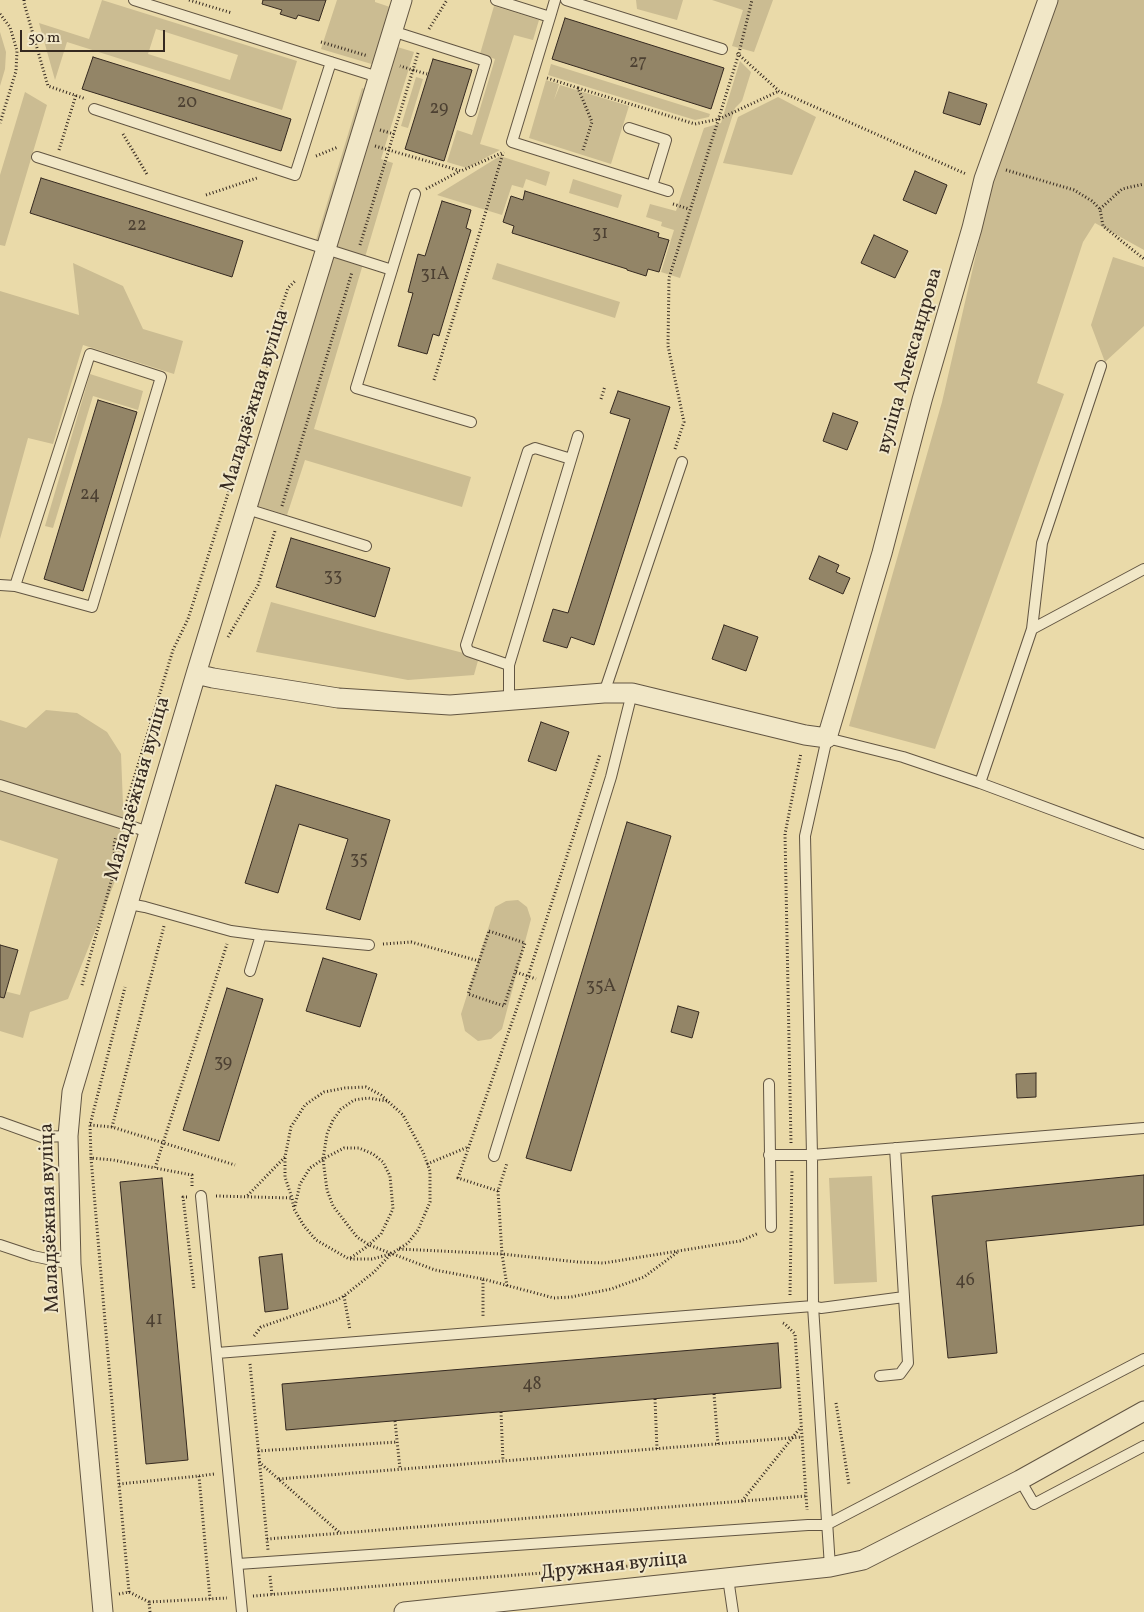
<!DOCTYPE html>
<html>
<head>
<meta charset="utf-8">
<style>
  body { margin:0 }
  #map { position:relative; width:1144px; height:1612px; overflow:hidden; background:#eadaa9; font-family:Vollkorn,serif }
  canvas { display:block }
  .scale { position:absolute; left:20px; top:30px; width:145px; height:22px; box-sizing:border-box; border:2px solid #352920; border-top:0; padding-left:6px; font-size:15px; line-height:18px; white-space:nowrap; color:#352920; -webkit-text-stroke:4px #f1e7c7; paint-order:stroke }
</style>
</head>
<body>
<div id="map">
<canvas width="1144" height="1612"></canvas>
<div class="scale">50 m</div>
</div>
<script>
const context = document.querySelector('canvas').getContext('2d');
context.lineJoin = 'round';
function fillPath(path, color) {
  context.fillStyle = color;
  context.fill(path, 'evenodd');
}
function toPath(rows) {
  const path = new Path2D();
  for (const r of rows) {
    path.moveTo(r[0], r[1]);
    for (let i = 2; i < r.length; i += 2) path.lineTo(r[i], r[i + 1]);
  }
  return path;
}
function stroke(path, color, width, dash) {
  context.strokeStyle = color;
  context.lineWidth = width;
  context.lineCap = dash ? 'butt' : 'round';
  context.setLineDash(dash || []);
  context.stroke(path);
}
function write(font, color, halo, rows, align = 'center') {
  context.font = font + ' Vollkorn,serif';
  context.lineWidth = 4;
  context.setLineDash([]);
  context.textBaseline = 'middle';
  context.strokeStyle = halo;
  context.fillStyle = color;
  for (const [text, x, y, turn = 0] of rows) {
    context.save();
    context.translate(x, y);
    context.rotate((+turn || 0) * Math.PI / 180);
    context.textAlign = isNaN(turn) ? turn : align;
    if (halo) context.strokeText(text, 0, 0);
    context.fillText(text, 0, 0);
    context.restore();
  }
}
const green = toPath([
  [102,0,297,61,282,110,67,42,55,80,39,23,89,39],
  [156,29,238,55,230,80,148,54],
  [337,0,375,0,375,2,393,8,375,65,321,49],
  [636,0,683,0,677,20,637,9],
  [712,0,773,0,754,52,732,46,743,10],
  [1057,0,1144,0,1144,250,1095,223,1083,242,1037,383,1064,394,935,749,849,726,942,402,995,172],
  [494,6,539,20,533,40,514,35,480,144,500,150,467,168,447,162,457,130,472,135,495,59,480,54],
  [0,32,6,52,5,69,0,86],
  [394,46,414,52,381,159,393,163,314,429,471,477,462,507,305,460,287,515,255,505],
  [740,61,751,72,742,101,735,108,680,278,661,272,674,230,661,226,662,222,646,217,650,204,676,211,704,128,721,123],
  [551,64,710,114,709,117,695,120,548,75],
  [416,77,423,79,408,128,401,126],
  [546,80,559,84,554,100,560,85,629,106,611,164,529,138],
  [362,88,368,90,322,242,316,240],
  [25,92,47,105,5,246,0,245,0,175],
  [778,97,816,117,792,175,723,163,738,117],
  [500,156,550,172,546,186,526,179,523,188,512,185,502,215,437,195],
  [573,179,622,195,618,208,569,193],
  [1113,257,1144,267,1144,326,1105,362,1091,325],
  [73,263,123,286,143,329,183,341,174,374,83,345,53,444,28,438,0,539,0,291,79,315],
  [497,263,620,302,615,318,492,279],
  [90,374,143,391,138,410,93,396,53,528,45,526],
  [271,602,378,631,479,657,474,675,408,680,256,652],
  [46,710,77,713,107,732,121,754,125,856,68,999,30,1012,23,1038,0,1031,0,990,20,995,58,859,0,840,0,720,26,728],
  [518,900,527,907,531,919,502,1029,491,1039,478,1041,465,1031,461,1014,495,907,506,901],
  [872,1176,877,1282,834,1284,829,1178]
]);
const building = toPath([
  [263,0,326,0,319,21,298,15,296,19,280,14,282,10,262,4,263,0],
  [565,18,724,68,711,109,552,59,565,18],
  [93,57,291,119,281,151,82,89,93,57],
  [433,59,472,70,444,161,405,149,433,59],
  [949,92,987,104,980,125,943,113,949,92],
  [915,171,947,185,936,214,903,200,915,171],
  [41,178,243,241,232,277,30,213,41,178],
  [525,191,659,233,658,237,669,240,659,272,648,269,646,276,627,270,627,269,512,233,514,226,503,222,511,196,523,200,525,191],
  [442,201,471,210,466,228,471,230,439,336,433,334,427,354,398,346,413,293,408,292,418,254,425,256,442,201],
  [874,235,908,251,895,278,861,263,874,235],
  [618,391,670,407,594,645,571,637,567,648,543,641,553,609,568,613,630,419,610,413,618,391],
  [98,400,137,412,83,591,44,579,98,400],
  [833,413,858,422,847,450,823,441,833,413],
  [291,538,390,568,375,617,276,587,291,538],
  [819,556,839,565,836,572,850,578,843,594,809,579,819,556],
  [724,625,758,637,746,671,712,659,724,625],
  [541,722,569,732,556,771,528,761,541,722],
  [276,785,390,820,360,920,326,909,348,839,299,824,278,893,245,883,276,785],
  [627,822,671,836,571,1171,526,1158,627,822],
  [0,945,18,950,4,998,0,997,0,945],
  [323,958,377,974,360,1027,306,1011,323,958],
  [227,988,263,999,219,1141,183,1130,227,988],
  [678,1006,699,1012,692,1038,671,1032,678,1006],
  [1036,1073,1036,1097,1017,1098,1016,1074,1036,1073],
  [1144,1175,1144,1225,986,1241,997,1353,948,1358,932,1196,1144,1175],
  [162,1178,188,1460,146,1464,120,1182,162,1178],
  [282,1254,288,1309,265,1312,259,1257,282,1254],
  [778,1343,781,1388,286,1430,282,1384,778,1343]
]);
const path = toPath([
  [24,0,24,3,48,86,86,99],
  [189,0,232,13],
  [0,14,10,27,17,51,16,71,0,123],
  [429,29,447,0],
  [321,42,368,56],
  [418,53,413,70,427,74],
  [737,53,779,91,966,174],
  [547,78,578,88,592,122,583,150],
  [578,88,695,124,719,119,779,91],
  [380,130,394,134],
  [123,134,148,176],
  [375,146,461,171,504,152],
  [59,150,76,95],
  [316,156,338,147],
  [1006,170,1074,190,1092,201,1100,209,1103,226,1144,259],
  [426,189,460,171],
  [206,195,257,178],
  [673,204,689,209],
  [1100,209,1122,189,1144,184],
  [360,245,413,70,400,66],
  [434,380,476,245,503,153],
  [259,398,268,365,270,341,288,288,296,280],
  [601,399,605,386],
  [675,449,684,422,668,346,669,278,739,53,752,0],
  [282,506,352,272],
  [228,637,258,585,275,531],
  [124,811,173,650,188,619,249,428],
  [489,931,525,943,504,1006,468,994,489,931],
  [383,944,411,942,479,961],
  [516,972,536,979],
  [82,985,115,868,114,844,116,836],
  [387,1101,368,1098,354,1100,341,1109,333,1120,327,1134,323,1159,327,1190,333,1206,357,1237,369,1245,435,1270,483,1279,483,1318],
  [90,1125,112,1127,235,1165],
  [112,1127,164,926],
  [791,1143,785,834,801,753],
  [91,1158,90,1125,125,987],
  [285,1158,285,1177,292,1198],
  [427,1164,468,1147],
  [192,1186,192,1175,155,1168,227,944],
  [498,1191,458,1178,528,976,600,754],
  [216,1196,292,1198,294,1209,304,1226,316,1240,349,1259,372,1259,391,1254,408,1243,418,1230,430,1202,430,1171,423,1152,403,1115,381,1095,366,1087,345,1088,324,1092,305,1105,291,1127,285,1157,247,1196],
  [187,1197,183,1197,194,1289],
  [295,1206,300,1184,310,1168,323,1159,344,1148,359,1148,373,1154,383,1162,390,1176,393,1209,381,1234,365,1248,349,1259],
  [399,1249,502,1254,578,1262,604,1263,740,1241,759,1233],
  [483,1279,554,1298,571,1297,611,1289,644,1277,679,1251],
  [507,1286,502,1254,498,1191,507,1163],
  [790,1295,792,1169],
  [344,1296,350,1330],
  [783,1323,785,1324,795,1334,807,1510],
  [254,1336,261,1327,335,1301,344,1296,374,1272,390,1255],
  [250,1364,268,1550],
  [714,1394,718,1444],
  [655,1399,657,1449],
  [836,1403,849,1485],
  [501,1412,503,1461],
  [395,1421,400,1469],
  [258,1451,397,1442],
  [259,1462,340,1533],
  [199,1476,214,1474,214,1472],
  [279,1479,802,1437],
  [119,1484,91,1158,113,1160,155,1168],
  [742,1501,801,1427],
  [267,1539,806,1496],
  [270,1576,272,1595],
  [129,1592,119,1484,199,1476,210,1599],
  [119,1594,129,1592,149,1602],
  [253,1596,655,1564],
  [150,1612,149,1602,227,1598]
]);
const lane = toPath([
  [134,0,378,77],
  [496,0,550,17,512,142,668,191],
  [566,0,722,49],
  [550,17,555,0],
  [392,31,486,61,471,111],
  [94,109,295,175,331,62],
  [629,128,666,140,652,186],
  [37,157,392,270],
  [415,194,356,388,471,422],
  [247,509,366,546],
  [0,585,15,586,92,607,161,377,90,354,15,586],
  [1032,629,1042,543,1101,366],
  [509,665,468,651,466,645,528,451,535,448,571,459],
  [604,693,682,462],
  [509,700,509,665,578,436],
  [980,783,1032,629,1144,569],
  [0,785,149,832],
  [129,904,145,907,231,931,261,935,369,945],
  [250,971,261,935],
  [769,1084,771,1227],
  [0,1122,42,1137,68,1136],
  [769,1155,812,1155,1144,1128],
  [494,1156,611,777,632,693],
  [201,1196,242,1612],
  [0,1245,33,1256,71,1264],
  [904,1297,821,1308,813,1306,812,1155,805,836,827,738,903,757,980,783,1144,844],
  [217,1353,813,1306,830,1567],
  [880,1376,900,1374,908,1363,895,1148],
  [1020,1480,1034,1504,1144,1446],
  [238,1564,808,1525,826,1525,1144,1359],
  [728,1578,733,1612]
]);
const street = toPath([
  [196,674,213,678,338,698,450,705,604,693,632,693,805,735,827,738,882,553,922,400,972,228,984,179,1048,0],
  [103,1612,71,1264,68,1136,72,1092,196,674,402,0],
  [404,1612,830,1567,863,1560,1020,1480,1144,1411]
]);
const numberNames = [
  ["27",638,64],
  ["20",187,104],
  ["29",439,110],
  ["22",137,227],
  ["31",600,235],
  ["31А",435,276],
  ["24",90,496],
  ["33",333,578],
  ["35",359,861],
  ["35А",601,988],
  ["39",223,1064],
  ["46",965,1282],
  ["41",154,1321],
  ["48",532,1386]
];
const streetNames = [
  ["вуліца Александрова",911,361,-74],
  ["Маладзёжная вуліца",256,401,-73],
  ["Маладзёжная вуліца",139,789,-74],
  ["Маладзёжная вуліца",51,1218,-92],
  ["Дружная вуліца",614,1567,-6]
];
fillPath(green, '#cbbc92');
fillPath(building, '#938567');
stroke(building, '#352920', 1);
stroke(lane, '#625542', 12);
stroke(street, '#625542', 21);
stroke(path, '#352920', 3, [1, 2.5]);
stroke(lane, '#f1e7c7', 10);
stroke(street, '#f1e7c7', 19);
write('18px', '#4c4032', null, numberNames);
write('20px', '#352920', '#f1e7c7', streetNames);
</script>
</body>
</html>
